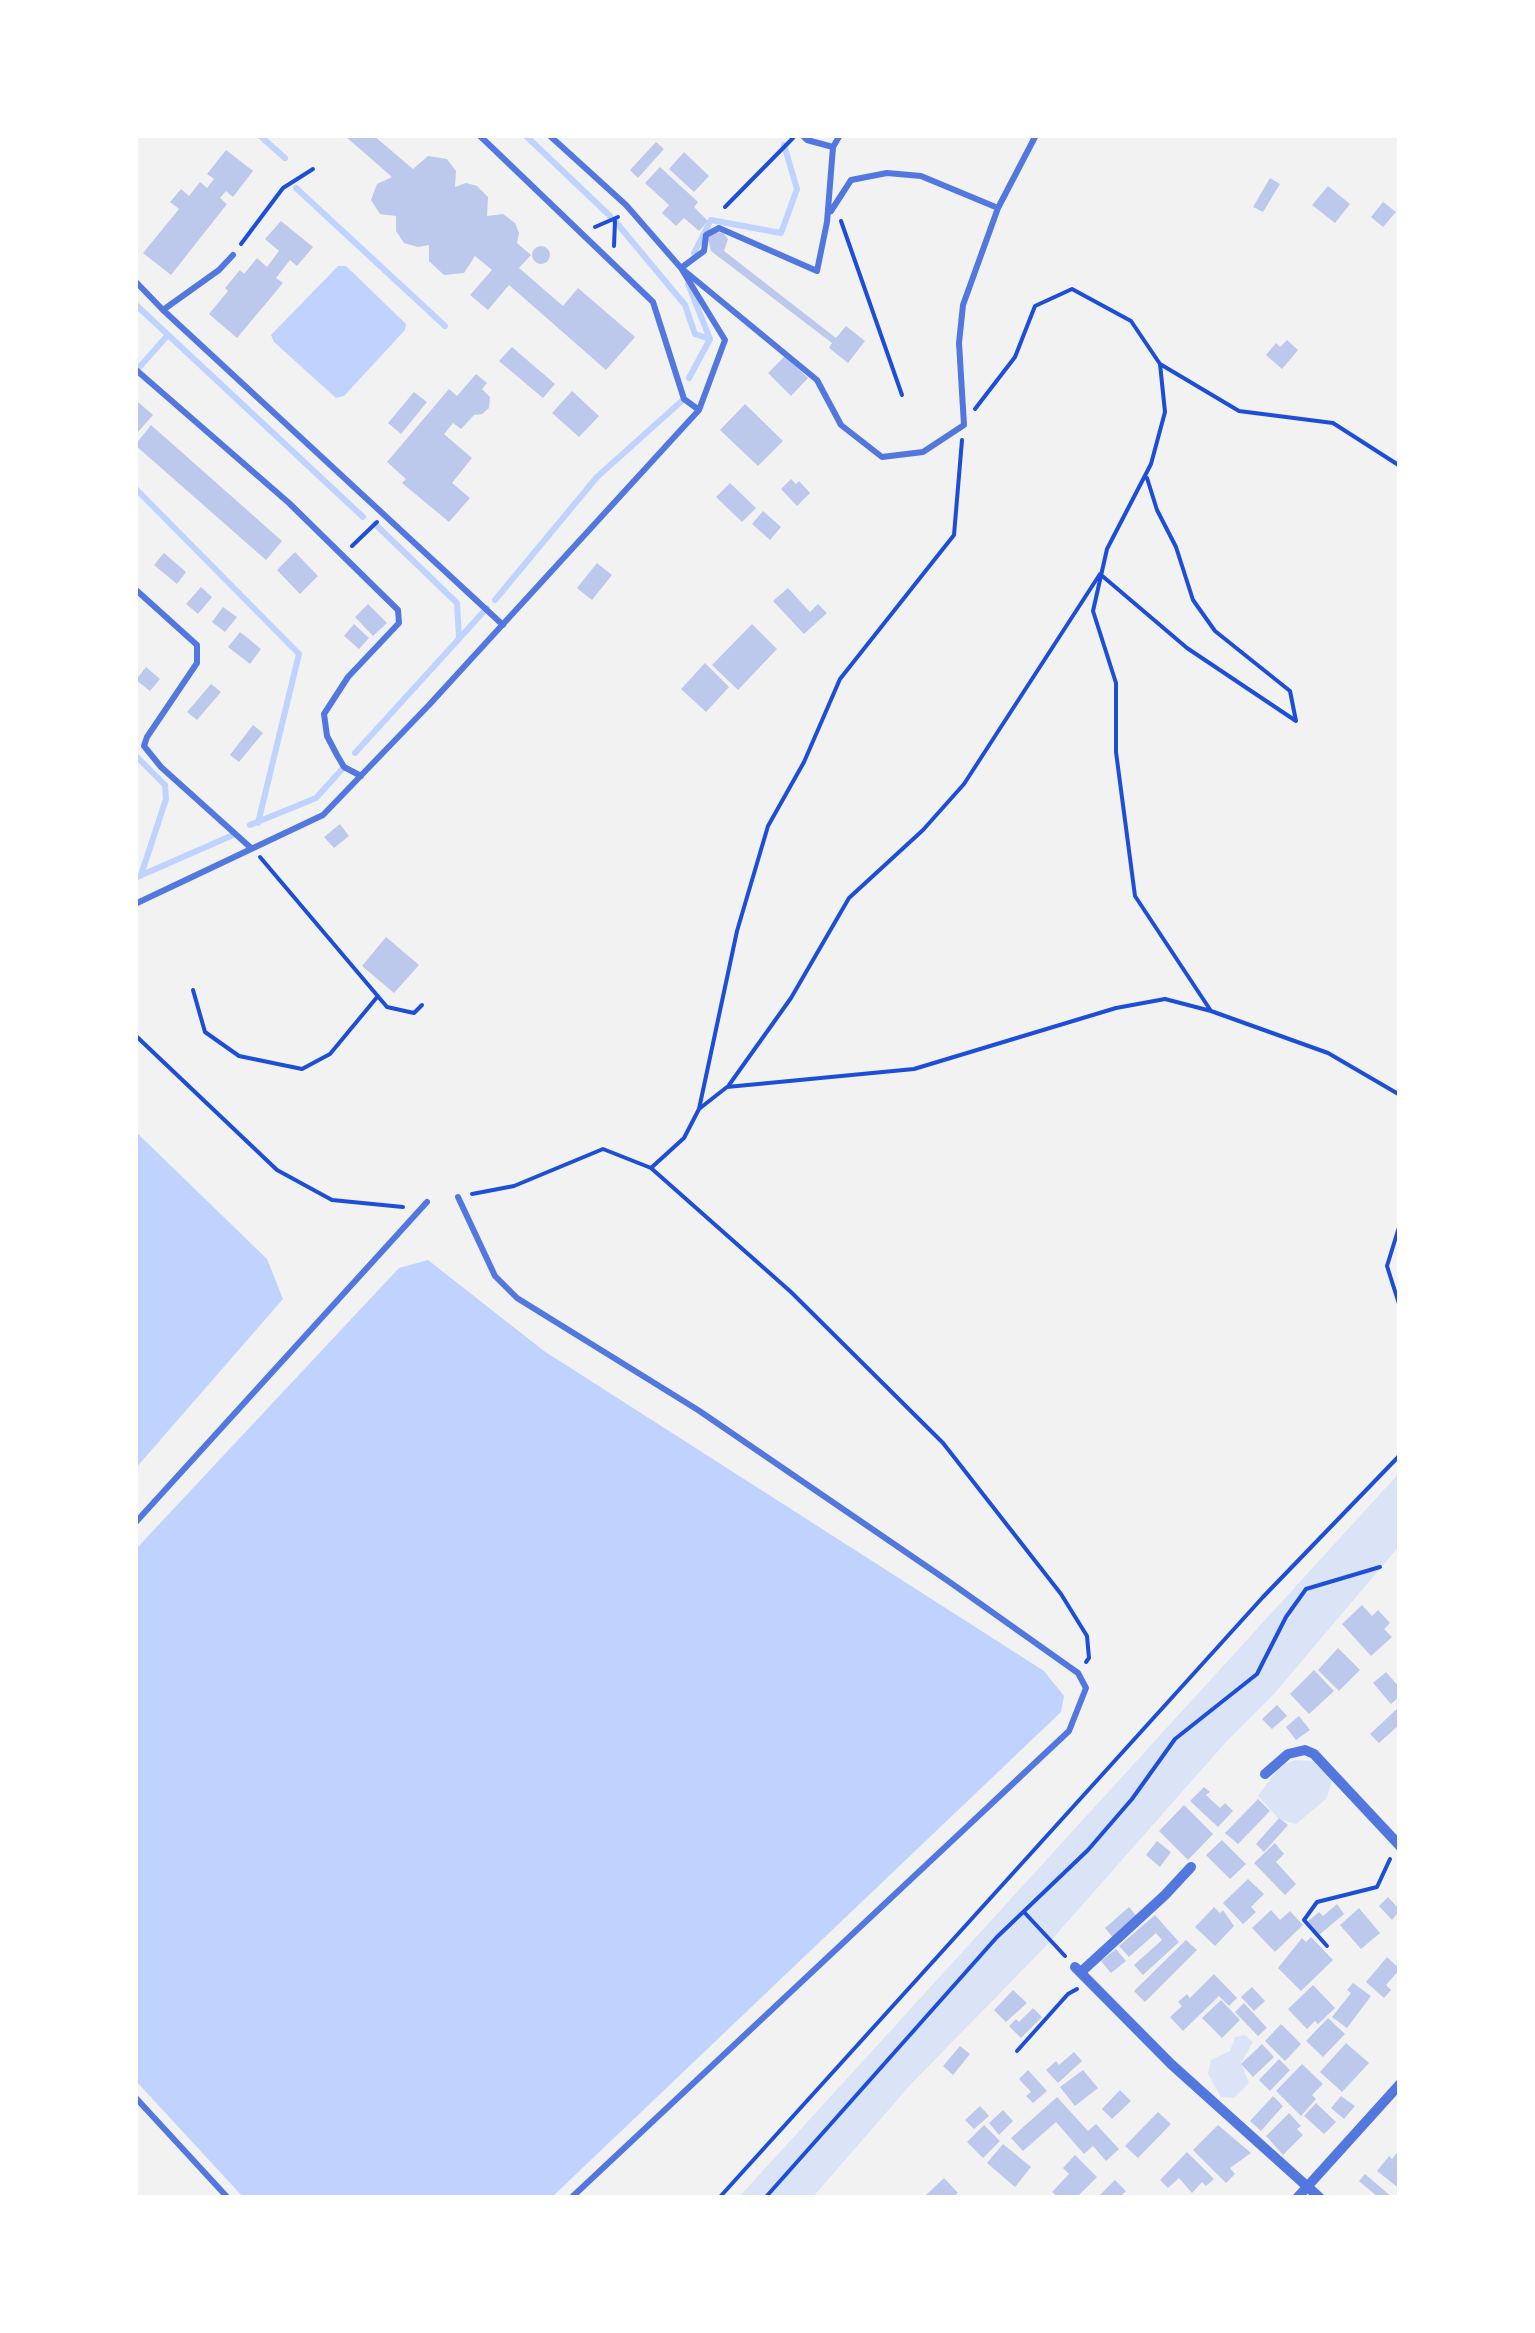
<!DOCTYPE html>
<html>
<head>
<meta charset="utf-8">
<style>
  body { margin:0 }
  #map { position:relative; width:1535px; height:2333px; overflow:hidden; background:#f2f2f2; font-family:"Work Sans",sans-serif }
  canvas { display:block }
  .frame { position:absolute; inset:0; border:138px solid #fff; pointer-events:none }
</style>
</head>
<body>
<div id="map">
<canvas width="1535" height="2333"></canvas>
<div class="frame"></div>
</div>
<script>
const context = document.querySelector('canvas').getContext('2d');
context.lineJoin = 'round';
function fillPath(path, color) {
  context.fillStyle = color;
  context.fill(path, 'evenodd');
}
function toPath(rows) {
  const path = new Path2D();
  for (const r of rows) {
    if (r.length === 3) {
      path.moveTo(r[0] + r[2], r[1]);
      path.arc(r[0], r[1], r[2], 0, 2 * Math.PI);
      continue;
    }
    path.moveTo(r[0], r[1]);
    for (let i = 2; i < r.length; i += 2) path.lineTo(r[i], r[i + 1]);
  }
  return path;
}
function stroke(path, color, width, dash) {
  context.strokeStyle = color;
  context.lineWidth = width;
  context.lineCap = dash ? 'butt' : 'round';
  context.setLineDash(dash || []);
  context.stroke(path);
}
const green = toPath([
  [1400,1472,1400,1545,1274,1694,1226,1742,1047,1945,912,2083,812,2198,738,2198],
  [1295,1760,1313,1761,1333,1779,1326,1799,1296,1824,1280,1820,1258,1796,1279,1767],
  [1245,2035,1253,2042,1241,2063,1249,2083,1234,2098,1221,2097,1208,2074,1211,2060,1230,2051,1235,2037]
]);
const water = toPath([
  [338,266,346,266,406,324,405,330,344,396,336,398,274,342,271,335],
  [135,1131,267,1259,283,1299,135,1469],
  [428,1260,544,1351,1044,1671,1064,1696,1061,1712,551,2198,244,2198,135,2080,135,1550,399,1268]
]);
const stream = toPath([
  [259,135,285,158],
  [525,135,610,216],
  [296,188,445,326],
  [615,221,685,305,695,334,710,339],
  [694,253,711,220,781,233,797,189,784,145],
  [688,284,710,339,689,378],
  [135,304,363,517],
  [136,371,167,336],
  [135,488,299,654,258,823],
  [375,524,457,603,459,638],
  [495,600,597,477,684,399],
  [355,753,487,608],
  [135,755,165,785,166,799,141,875],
  [250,825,316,798,344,767],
  [135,878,233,835]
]);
const building = toPath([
  [344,135,373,135,413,169,428,156,447,159,456,171,455,187,466,183,477,186,488,197,487,216,503,214,515,223,519,233,517,243,531,255,519,268,563,306,578,288,635,337,606,370,509,285,488,310,470,295,492,270,475,256,464,273,444,275,429,261,429,245,418,247,404,243,396,231,396,216,380,214,371,200,377,184,392,177],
  [656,142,664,149,638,178,630,170],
  [226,150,253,171,233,197,226,191,220,198,227,204,171,275,143,253,179,209,170,202,181,189,189,196,200,182,207,188,214,179,207,174],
  [684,152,709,176,694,192,669,169],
  [660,167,698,202,694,207,708,221,699,231,684,218,676,226,662,213,669,205,645,183],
  [1270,178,1280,184,1263,212,1253,207],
  [1328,186,1350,204,1335,223,1312,205],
  [1383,202,1396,212,1383,227,1371,217],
  [281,221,313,247,297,266,290,260,276,278,283,283,237,338,209,314,228,291,225,288,240,270,244,274,257,258,267,267,279,251,265,239],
  [714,232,723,233,728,239,724,251,836,338,846,326,865,341,848,363,829,348,832,343,711,251,708,239],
  [541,255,9],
  [1287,340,1298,350,1282,369,1266,355,1276,343,1280,347],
  [512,347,555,384,543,398,499,361],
  [785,356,808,378,791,396,768,373],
  [476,374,487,383,482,389,490,397,489,408,482,414,474,415,461,429,453,423,444,434,472,458,452,483,470,498,449,522,402,483,406,479,387,462,449,389,457,396],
  [572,391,599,416,579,437,552,413],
  [414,392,427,402,401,434,388,423],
  [138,402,153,415,138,432,135,406],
  [745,404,783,441,758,466,720,430],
  [151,425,282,541,266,560,135,445],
  [791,479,796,484,799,481,810,493,797,506,781,489],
  [730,483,756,508,742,522,716,497],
  [763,511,781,527,770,540,752,524],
  [295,552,318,576,300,594,277,570],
  [164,553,186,572,177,584,154,565],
  [597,563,612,575,592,600,577,588],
  [201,587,212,597,198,614,186,604],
  [788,588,810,612,818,604,827,613,804,634,773,601],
  [368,604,387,623,373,636,355,617],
  [223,607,237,617,225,632,212,622],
  [354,624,369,638,359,649,344,636],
  [752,624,777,649,738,690,712,665],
  [240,632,261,649,250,664,228,647],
  [705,663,729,687,706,712,681,689],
  [146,667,160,679,150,691,136,680],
  [211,684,221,692,197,720,187,712],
  [253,725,263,733,239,762,230,755],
  [340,824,349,836,334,848,324,837],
  [386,937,419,965,394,993,362,966],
  [1362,1605,1372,1616,1378,1610,1390,1623,1384,1629,1392,1637,1371,1656,1342,1624],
  [1338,1648,1360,1670,1339,1691,1318,1670],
  [1314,1670,1334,1691,1309,1714,1290,1694],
  [1386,1672,1400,1688,1400,1696,1391,1704,1373,1683],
  [1277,1705,1287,1716,1272,1729,1262,1719],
  [1400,1706,1400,1724,1379,1743,1370,1734],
  [1299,1716,1310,1730,1296,1740,1286,1727],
  [1204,1787,1210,1792,1206,1795,1220,1808,1225,1803,1233,1811,1218,1827,1190,1801],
  [1258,1799,1270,1811,1238,1844,1225,1833],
  [1184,1805,1213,1834,1188,1860,1159,1831],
  [1279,1818,1288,1825,1264,1852,1256,1844],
  [1222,1840,1246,1864,1230,1879,1206,1855],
  [1157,1841,1171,1852,1160,1867,1146,1855],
  [1275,1843,1284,1854,1276,1862,1296,1884,1285,1895,1254,1863],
  [1248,1879,1264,1894,1251,1907,1256,1912,1243,1924,1223,1903],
  [1388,1897,1400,1910,1392,1920,1379,1906],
  [1337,1904,1344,1914,1319,1935,1308,1921,1319,1912,1323,1916],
  [1129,1907,1138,1918,1114,1939,1105,1928],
  [1214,1907,1220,1913,1223,1910,1234,1926,1215,1946,1195,1927],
  [1359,1908,1380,1933,1361,1949,1340,1925],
  [1271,1910,1280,1920,1290,1911,1303,1925,1275,1952,1252,1928],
  [1155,1915,1179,1942,1143,1975,1134,1965,1162,1940,1156,1933,1129,1957,1119,1946],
  [1311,1937,1333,1960,1301,1991,1278,1968,1302,1938,1306,1942],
  [1186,1940,1197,1950,1145,2002,1134,1991],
  [1116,1949,1126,1961,1111,1973,1101,1961],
  [1387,1957,1400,1969,1386,1985,1391,1990,1384,1998,1366,1982],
  [1214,1974,1237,1998,1229,2006,1219,1996,1183,2031,1170,2017,1182,2006,1178,2002,1187,1994,1190,1998],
  [1353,1983,1371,1996,1347,2028,1332,2017,1351,1993,1347,1990],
  [1313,1985,1335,2008,1318,2024,1315,2021,1307,2029,1288,2009],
  [1252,1987,1265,2001,1254,2011,1241,1997],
  [1013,1990,1027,2003,1006,2022,994,2010],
  [1221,2000,1240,2020,1222,2038,1202,2018],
  [1244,2003,1267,2028,1258,2036,1235,2012],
  [1033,2008,1042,2017,1021,2038,1009,2026,1016,2019,1019,2022],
  [1328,2018,1345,2034,1323,2057,1306,2041],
  [1281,2024,1301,2044,1285,2061,1265,2041],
  [1346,2043,1369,2063,1342,2092,1320,2072],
  [1262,2044,1274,2057,1253,2077,1241,2064],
  [960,2046,970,2054,953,2075,943,2066],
  [1074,2052,1082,2061,1058,2083,1046,2070,1056,2061,1059,2065],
  [1279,2059,1290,2070,1270,2091,1259,2080],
  [1302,2064,1323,2084,1312,2095,1316,2099,1301,2116,1276,2091],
  [1028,2070,1047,2091,1033,2103,1026,2096,1031,2092,1019,2079],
  [1083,2070,1098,2088,1075,2106,1060,2087],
  [1120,2090,1131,2101,1112,2119,1102,2109],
  [1273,2096,1283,2106,1261,2131,1250,2121],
  [1341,2096,1355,2106,1344,2119,1331,2108],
  [1057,2097,1088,2131,1096,2124,1119,2149,1106,2161,1093,2146,1084,2154,1056,2122,1023,2151,1011,2138],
  [1316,2103,1336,2122,1324,2134,1304,2116],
  [980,2106,989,2116,974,2129,965,2120],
  [1003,2110,1013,2121,999,2135,989,2123],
  [1158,2112,1171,2124,1138,2158,1125,2146],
  [1289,2113,1301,2126,1297,2129,1303,2135,1283,2155,1266,2136],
  [984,2125,1000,2141,983,2158,967,2142],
  [1218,2125,1251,2153,1230,2168,1235,2174,1226,2183,1193,2150],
  [1003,2144,1031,2167,1015,2187,987,2163],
  [1400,2149,1400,2189,1377,2171,1389,2156,1392,2159],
  [1187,2152,1214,2179,1206,2186,1202,2182,1192,2193,1179,2178,1168,2188,1160,2180],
  [1075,2155,1097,2177,1076,2198,1059,2198,1052,2192,1069,2174,1063,2168],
  [1365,2174,1393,2198,1379,2198,1359,2181],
  [944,2178,958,2193,952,2198,929,2198,926,2195],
  [1115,2180,1126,2191,1119,2198,1097,2198]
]);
const path = toPath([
  [725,207,793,138],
  [841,221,902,395],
  [595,227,618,217],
  [241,244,283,188,313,169],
  [614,246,615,221],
  [1160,364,1239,411,1333,423,1400,466],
  [975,409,1015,357,1035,306,1072,289,1131,321,1160,364,1165,412,1151,464,1107,549,1093,611,1116,683,1116,752,1135,896,1211,1011],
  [1147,478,1157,510,1176,547,1193,600,1215,631,1290,691,1296,721],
  [352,546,377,522],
  [260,857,387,1007,414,1013,422,1005],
  [193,990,205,1032,239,1056,302,1069,330,1054,378,996],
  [135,1035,277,1170,332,1200,403,1207],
  [729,1085,791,998,849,898,923,830,964,784,1100,574,1187,648,1296,721],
  [699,1109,737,931,768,826,804,762,840,679,954,535,962,440],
  [651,1168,791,1292,943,1443,1061,1594,1087,1636,1089,1658,1086,1662],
  [472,1194,514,1186,603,1149,651,1168,684,1138,699,1109,727,1087,914,1069,1116,1008,1165,999,1211,1011,1328,1053,1400,1095],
  [1400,1224,1387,1266,1400,1307],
  [1024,1912,1065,1956],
  [1327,1946,1304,1920,1317,1902,1377,1887,1390,1859],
  [1017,2051,1068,1994,1077,1989],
  [719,2198,1263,1597,1400,1455],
  [765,2198,997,1937,1088,1850,1132,1799,1175,1739,1257,1674,1286,1617,1306,1589,1380,1567]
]);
const service = toPath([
  [479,135,653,302,684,399,699,410],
  [549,135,626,205,681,268,817,380,841,425,882,457,923,452,964,425,959,343,963,305,998,208,1036,135],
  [802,135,807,140,833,147,840,135],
  [831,211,851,180,887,173,921,176,998,208],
  [135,281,163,310,219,270,233,255],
  [163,310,503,625],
  [135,369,289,503,398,610,399,623,348,677,324,714,327,736,337,755,344,767,361,776],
  [135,589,197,645,197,663,147,737,144,746,161,767,251,848],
  [135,904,323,815,429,705,699,410,725,340,681,268,704,251,706,235,719,228,817,271,827,222,833,147],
  [458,1197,495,1276,517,1298,698,1410,951,1583,1078,1673,1086,1688,1069,1731,571,2198],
  [135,1523,427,1202],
  [135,2097,228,2198]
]);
const minor = toPath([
  [1265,1774,1288,1754,1305,1750,1314,1754,1400,1846],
  [1075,1967,1171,2064,1320,2198],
  [1081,1972,1165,1895,1191,1867],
  [1297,2198,1400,2084]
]);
fillPath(green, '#dbe4f7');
fillPath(water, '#bfd3fe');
stroke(stream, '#bfd3fe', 6);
fillPath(building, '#bdc9ec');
stroke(path, '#1d4ed8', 4);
stroke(service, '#5277de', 6);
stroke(minor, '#5277de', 10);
</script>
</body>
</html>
